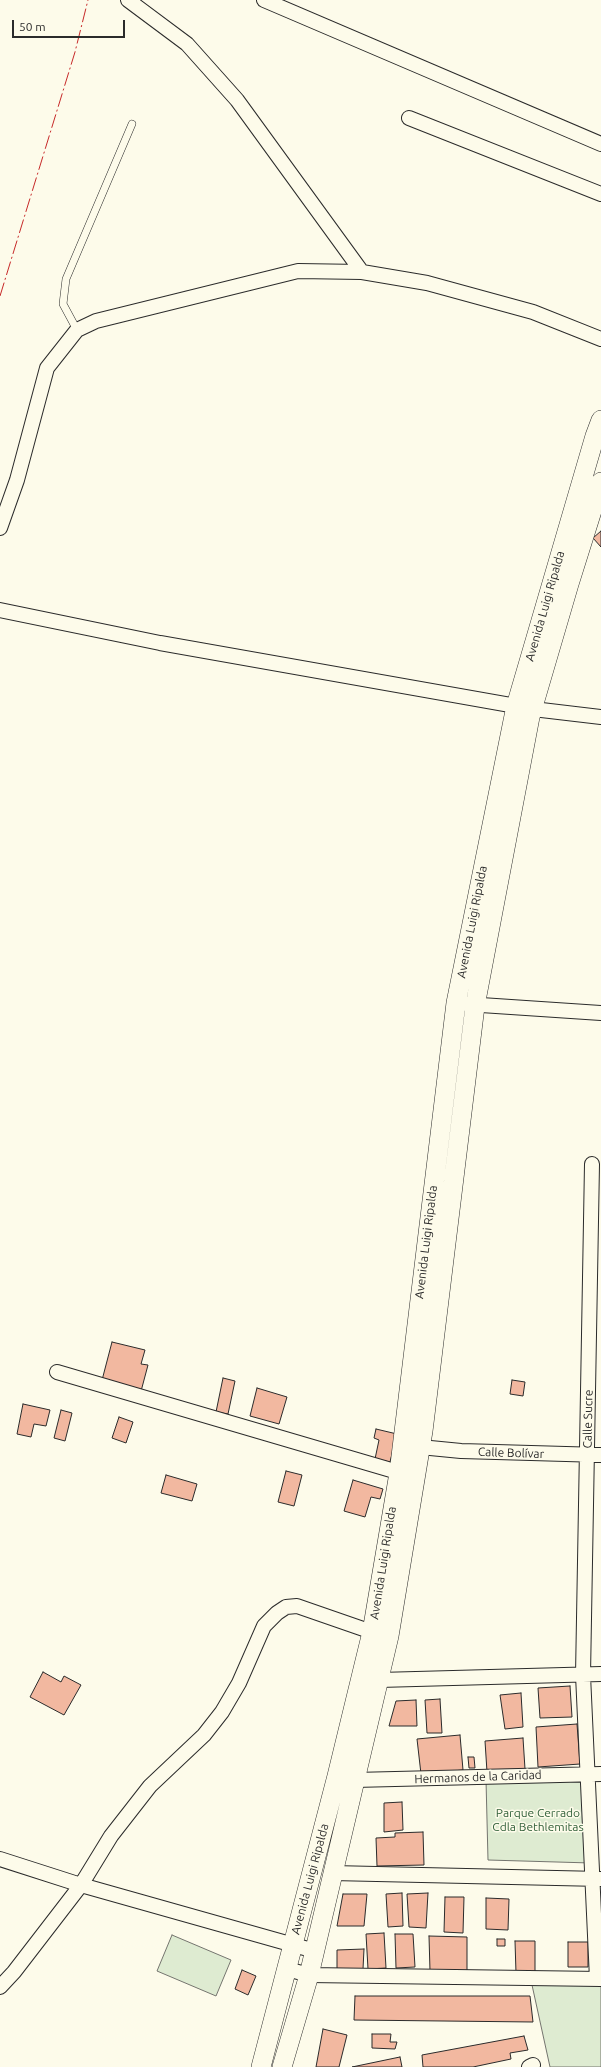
<!DOCTYPE html>
<html>
<head>
<meta charset="utf-8">
<style>
  body { margin:0 }
  #map { position:relative; width:601px; height:2067px; overflow:hidden; background:#fdfbea; font-family:Ubuntu,sans-serif }
  canvas { display:block }
  .scale { position:absolute; left:12px; top:20px; width:113px; height:18px; box-sizing:border-box; border:2px solid #2b2b2b; border-top:0; padding-left:5px; font-size:12px; line-height:14px; white-space:nowrap; color:#2b2b2b; -webkit-text-stroke:3px #fdfbea; paint-order:stroke }
</style>
</head>
<body>
<div id="map">
<canvas width="601" height="2067"></canvas>
<div class="scale">50 m</div>
</div>
<script>
const context = document.querySelector('canvas').getContext('2d');
context.lineJoin = 'round';
function fillPath(path, color) {
  context.fillStyle = color;
  context.fill(path, 'evenodd');
}
function toPath(rows) {
  const path = new Path2D();
  for (const r of rows) {
    path.moveTo(r[0], r[1]);
    for (let i = 2; i < r.length; i += 2) path.lineTo(r[i], r[i + 1]);
  }
  return path;
}
function stroke(path, color, width, dash) {
  context.strokeStyle = color;
  context.lineWidth = width;
  context.lineCap = dash ? 'butt' : 'round';
  context.setLineDash(dash || []);
  context.stroke(path);
}
function write(font, color, halo, rows, align = 'center') {
  context.font = font + ' Ubuntu,sans-serif';
  context.lineWidth = 3;
  context.setLineDash([]);
  context.textBaseline = 'middle';
  context.strokeStyle = halo;
  context.fillStyle = color;
  for (const [text, x, y, turn = 0] of rows) {
    context.save();
    context.translate(x, y);
    context.rotate((+turn || 0) * Math.PI / 180);
    context.textAlign = isNaN(turn) ? turn : align;
    if (halo) context.strokeText(text, 0, 0);
    context.fillText(text, 0, 0);
    context.restore();
  }
}
const green = toPath([
  [588,1778,591,1863,488,1860,486,1780,588,1778],
  [172,1935,231,1960,216,1996,157,1971,172,1935],
  [601,1984,601,2067,550,2067,532,1985,601,1984]
]);
const building = toPath([
  [601,531,601,547,593,538,601,531],
  [112,1342,145,1350,141,1364,148,1365,140,1395,101,1384,112,1342],
  [223,1378,235,1381,228,1414,216,1412,223,1378],
  [512,1380,525,1382,523,1396,510,1394,512,1380],
  [257,1388,287,1397,279,1424,250,1416,257,1388],
  [23,1404,50,1410,46,1426,34,1424,31,1437,17,1434,23,1404],
  [61,1410,72,1413,65,1441,54,1438,61,1410],
  [119,1417,133,1422,126,1443,112,1438,119,1417],
  [376,1429,397,1434,390,1462,375,1459,379,1440,374,1438,376,1429],
  [286,1471,302,1475,294,1506,278,1502,286,1471],
  [166,1475,197,1484,192,1501,161,1493,166,1475],
  [353,1480,383,1489,380,1499,371,1497,365,1517,344,1511,353,1480],
  [43,1672,61,1682,64,1676,81,1685,64,1715,30,1697,43,1672],
  [570,1686,572,1717,540,1718,538,1688,570,1686],
  [521,1693,523,1727,505,1729,500,1695,521,1693],
  [440,1699,442,1733,427,1733,425,1700,440,1699],
  [416,1700,417,1726,389,1726,396,1701,416,1700],
  [577,1724,580,1764,538,1767,536,1727,577,1724],
  [460,1735,463,1770,421,1774,417,1739,460,1735],
  [523,1738,525,1769,487,1772,485,1741,523,1738],
  [468,1757,474,1757,475,1768,469,1768,468,1757],
  [402,1802,403,1830,384,1832,384,1803,402,1802],
  [423,1832,424,1865,377,1866,376,1838,395,1837,395,1833,423,1832],
  [402,1893,403,1926,388,1927,386,1894,402,1893],
  [428,1893,426,1928,409,1927,407,1894,428,1893],
  [343,1894,367,1894,364,1926,337,1926,343,1894],
  [445,1897,464,1897,463,1933,444,1932,445,1897],
  [486,1898,509,1899,508,1930,486,1929,486,1898],
  [384,1933,386,1968,368,1969,366,1934,384,1933],
  [395,1934,413,1934,415,1967,396,1968,395,1934],
  [429,1936,467,1937,467,1971,430,1971,429,1936],
  [497,1939,505,1939,505,1946,497,1946,497,1939],
  [515,1941,535,1941,535,1973,516,1973,515,1941],
  [568,1942,588,1942,588,1967,568,1967,568,1942],
  [364,1949,363,1969,337,1970,337,1950,364,1949],
  [242,1970,256,1976,248,1995,235,1989,242,1970],
  [355,1996,530,1996,533,2022,354,2020,355,1996],
  [323,2029,347,2035,339,2067,316,2067,323,2029],
  [372,2034,391,2034,390,2042,397,2042,395,2049,372,2048,372,2034],
  [524,2036,528,2050,510,2053,511,2059,473,2067,423,2067,422,2055,524,2036],
  [400,2057,402,2067,352,2067,400,2057]
]);
const lane = toPath([
  [77,330,63,304,66,279,132,124]
]);
const street = toPath([
  [128,0,187,44,237,100,362,272],
  [264,0,601,144],
  [409,118,601,194],
  [0,528,17,480,47,368,77,330,96,321,298,271,362,272,427,283,533,312,601,339],
  [0,610,160,643,516,706],
  [533,709,601,717],
  [466,1004,601,1013],
  [592,1164,583,1675,597,1979],
  [57,1372,408,1475],
  [420,1447,461,1451,601,1455],
  [370,1677,379,1680,601,1674],
  [354,1780,601,1774],
  [0,1859,81,1885,315,1951],
  [332,1873,601,1879],
  [287,1969,309,1975,601,1979],
  [0,1987,14,1972,81,1885,111,1836,150,1786,204,1735,222,1712,239,1683,264,1626,277,1613,286,1607,297,1606,372,1632],
  [529,2067,533,2065]
]);
const secondary = toPath([
  [261,2067,337,1776,372,1632,399,1473,456,1003,516,706,595,436,601,420],
  [282,2067,309,1975,389,1636,423,1431,475,1006,530,717,569,584,601,482]
]);
const power = toPath([
  [0,296,75,52,88,0]
]);
const streetNames = [
  ["Avenida Luigi Ripalda",545,606,-74],
  ["Avenida Luigi Ripalda",472,922,-79],
  ["Avenida Luigi Ripalda",426,1242,-83],
  ["Calle Sucre",588,1419,-89],
  ["Calle Bolívar",511,1453,2],
  ["Avenida Luigi Ripalda",383,1563,-81],
  ["Hermanos de la Caridad",478,1777,-2],
  ["Avenida Luigi Ripalda",310,1879,-75]
];
const parkNames = [
  ["Parque Cerrado",538,1813],
  ["Cdla Bethlemitas",538,1827]
];
fillPath(green, '#deebd1');
stroke(green, '#74746e', 1);
fillPath(building, '#f2b8a0');
stroke(building, '#2b2b2b', 1);
stroke(lane, '#2b2b2b', 8);
stroke(street, '#2b2b2b', 16);
stroke(secondary, '#2b2b2b', 20);
stroke(lane, '#fdfbea', 7);
stroke(street, '#fdfbea', 14);
stroke(secondary, '#fdfbea', 19);
stroke(power, '#c62828', 1, [14, 3, 2, 3]);
write('12px', '#2b2b2b', '#fdfbea', streetNames);
write('12px', '#34623c', '#fdfbea', parkNames);
</script>
</body>
</html>
